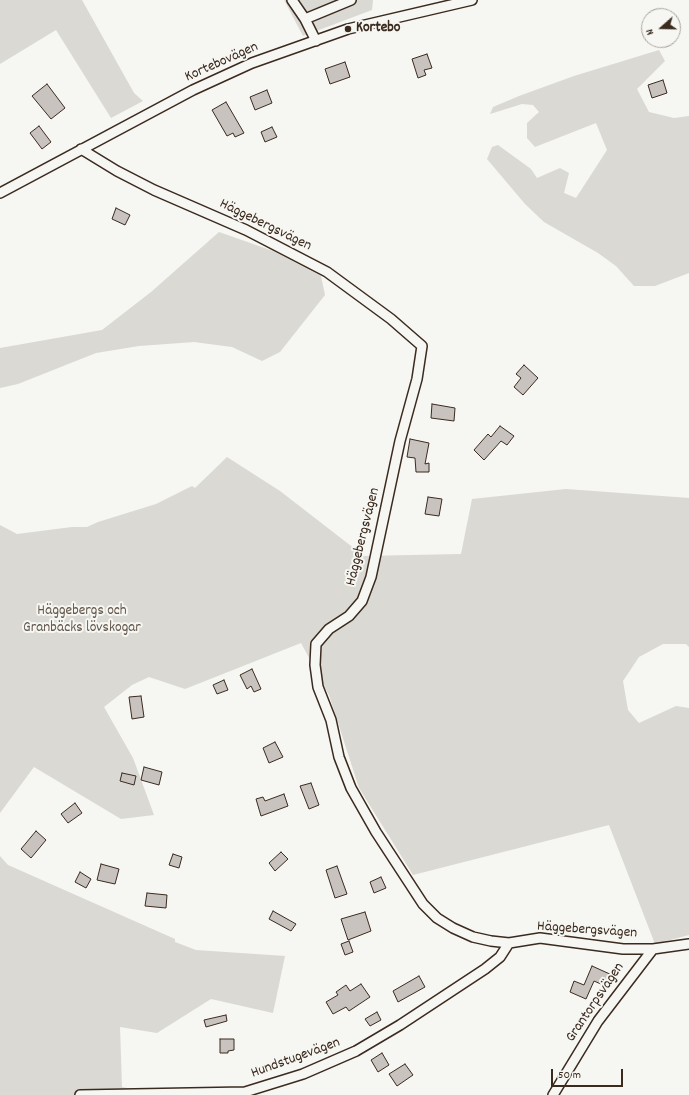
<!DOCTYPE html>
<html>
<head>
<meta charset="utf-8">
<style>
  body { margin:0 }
  #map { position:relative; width:689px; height:1095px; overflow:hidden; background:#f6f6f2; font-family:Dekko,sans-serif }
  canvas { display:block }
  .north { position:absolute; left:641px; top:8px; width:40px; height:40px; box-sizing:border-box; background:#f6f6f2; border:1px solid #aba49d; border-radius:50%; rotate:250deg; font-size:11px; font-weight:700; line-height:16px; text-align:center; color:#3b2a1e }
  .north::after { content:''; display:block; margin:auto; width:14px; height:18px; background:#3b2a1e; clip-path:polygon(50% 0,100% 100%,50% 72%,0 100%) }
  .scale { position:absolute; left:551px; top:1069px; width:72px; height:18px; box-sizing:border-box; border:2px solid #3b2a1e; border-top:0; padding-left:5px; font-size:12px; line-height:14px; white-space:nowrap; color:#3b2a1e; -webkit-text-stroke:3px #f6f6f2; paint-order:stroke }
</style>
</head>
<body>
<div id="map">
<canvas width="689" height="1095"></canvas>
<div class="north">N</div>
<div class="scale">50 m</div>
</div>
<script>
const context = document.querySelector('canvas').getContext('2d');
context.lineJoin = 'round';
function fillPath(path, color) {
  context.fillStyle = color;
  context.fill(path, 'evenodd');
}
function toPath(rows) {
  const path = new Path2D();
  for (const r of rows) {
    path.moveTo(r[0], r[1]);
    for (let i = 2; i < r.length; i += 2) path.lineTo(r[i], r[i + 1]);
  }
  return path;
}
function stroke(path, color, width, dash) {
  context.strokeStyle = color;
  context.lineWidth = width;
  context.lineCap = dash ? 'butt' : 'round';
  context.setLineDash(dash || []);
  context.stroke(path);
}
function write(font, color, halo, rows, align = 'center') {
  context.font = font + ' Dekko,sans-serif';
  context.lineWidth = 4;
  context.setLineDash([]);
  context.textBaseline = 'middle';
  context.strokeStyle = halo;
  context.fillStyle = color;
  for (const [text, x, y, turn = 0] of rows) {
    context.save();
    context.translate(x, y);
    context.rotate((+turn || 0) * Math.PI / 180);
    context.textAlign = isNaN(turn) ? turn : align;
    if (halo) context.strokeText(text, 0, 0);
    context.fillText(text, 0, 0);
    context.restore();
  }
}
const green = toPath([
  [0,0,82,0,134,93,143,101,111,118,56,30,0,64],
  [284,0,373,0,372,10,303,36],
  [659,50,665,61,637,89,649,112,674,118,689,116,689,273,655,286,634,286,616,266,598,253,544,222,525,204,487,159,492,147,498,145,531,169,537,178,560,168,569,173,564,193,576,198,607,150,596,123,535,147,527,138,527,123,539,112,533,105,522,104,490,114,493,107,519,96,574,76],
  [219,232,273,251,321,276,325,295,280,352,262,361,232,347,194,342,139,346,96,353,18,384,0,388,0,348,102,330,151,292],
  [227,457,280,491,364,556,461,554,472,499,566,489,689,498,689,647,686,644,663,644,639,657,623,681,628,710,639,723,676,706,689,708,689,935,655,944,609,825,413,875,359,788,329,695,301,643,185,689,149,677,132,685,104,707,133,758,154,815,121,819,34,767,0,813,0,525,17,534,72,527,87,527,98,522,156,504,192,486,195,488],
  [0,856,8,865,175,939,175,942,196,950,285,956,273,1013,211,999,157,1033,120,1027,122,1087,162,1095,0,1095]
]);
const building = toPath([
  [427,54,432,68,424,70,426,75,418,78,412,59,427,54],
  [345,62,350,77,330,84,325,69,345,62],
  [663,80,667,93,652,98,648,85,663,80],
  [47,84,65,108,51,119,32,96,47,84],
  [267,90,272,103,255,110,250,97,267,90],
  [226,102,244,133,235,137,233,133,227,136,212,110,226,102],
  [39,126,51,142,42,149,30,133,39,126],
  [272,127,277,137,265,142,261,132,272,127],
  [116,208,130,215,125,225,112,219,116,208],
  [524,365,538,378,523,395,514,387,521,378,516,374,524,365],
  [432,404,455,408,454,421,431,418,432,404],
  [500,426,514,436,507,445,501,441,484,460,474,450,488,434,491,437,500,426],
  [410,439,429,443,425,464,429,463,429,472,416,472,415,458,407,457,410,439],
  [428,497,442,499,439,516,425,514,428,497],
  [252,669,261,689,254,692,251,686,247,689,240,675,252,669],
  [224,680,228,690,217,694,213,685,224,680],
  [141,696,144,717,132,719,129,697,141,696],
  [275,742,283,757,269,763,263,748,275,742],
  [144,767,162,772,159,785,141,780,144,767],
  [122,773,136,776,134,785,120,781,122,773],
  [311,783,319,805,309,809,300,786,311,783],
  [284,794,288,806,261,816,256,799,263,797,265,801,284,794],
  [75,803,82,813,68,823,61,814,75,803],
  [36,831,46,840,31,858,21,849,36,831],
  [281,852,288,859,275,871,269,863,281,852],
  [173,854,182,857,179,868,169,865,173,854],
  [101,864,119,869,115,884,97,880,101,864],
  [337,866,347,894,335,898,326,870,337,866],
  [80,872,91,879,86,888,75,882,80,872],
  [381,877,386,888,374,893,370,882,381,877],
  [147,893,167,895,166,908,145,906,147,893],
  [273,911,296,924,291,931,269,919,273,911],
  [365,912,371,931,348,940,341,919,365,912],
  [349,941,353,952,345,955,341,944,349,941],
  [592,966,612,975,609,979,613,981,610,988,594,981,586,999,570,992,574,981,584,985,592,966],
  [419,976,425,987,398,1002,393,991,419,976],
  [361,984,370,997,349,1011,346,1007,333,1014,326,1002,338,995,336,992,346,985,350,991,361,984],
  [377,1012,381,1020,370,1026,365,1019,377,1012],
  [226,1015,227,1021,206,1027,204,1020,226,1015],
  [220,1039,234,1039,234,1050,228,1051,228,1053,220,1053,220,1039],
  [382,1053,389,1065,378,1072,371,1060,382,1053],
  [405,1064,413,1075,397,1086,389,1074,405,1064]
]);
const minor = toPath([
  [292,0,305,19,316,41],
  [305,19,351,0],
  [81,149,117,171,154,190,246,230,327,272,391,319,422,346,417,379,400,441,371,577,362,601,349,616,329,629,316,644,315,665,318,687,331,720,339,757,351,788,376,832,423,904,437,918,453,928,473,937,491,941,509,943,540,938,623,949,653,949,689,944],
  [0,193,193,90,252,63,348,29,472,0],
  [80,1095,245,1092,303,1074,356,1051,400,1025,485,969,500,957,509,943],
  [553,1095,598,1021,653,949]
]);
const markers = [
  [348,29,4,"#3b2a1e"]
];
const poiNames = [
  ["Kortebo",356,29]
];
const streetNames = [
  ["Kortebovägen",222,63,-24],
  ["Häggebergsvägen",265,226,26],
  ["Häggebergsvägen",364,537,-76],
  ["Häggebergsvägen",587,931,4],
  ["Grantorpsvägen",596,1003,-56],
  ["Hundstugevägen",296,1059,-20]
];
const parkNames = [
  ["Häggebergs och",82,612],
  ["Granbäcks lövskogar",82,629]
];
fillPath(green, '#dad9d3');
fillPath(building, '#c8c3be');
stroke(building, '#3b2a1e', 1);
stroke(minor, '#3b2a1e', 12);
stroke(minor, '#f6f6f2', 9);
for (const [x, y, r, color] of markers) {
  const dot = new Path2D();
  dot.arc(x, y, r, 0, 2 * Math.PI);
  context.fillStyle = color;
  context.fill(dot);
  stroke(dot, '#f6f6f2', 1.5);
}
write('bold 15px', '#3b2a1e', '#f6f6f2', poiNames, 'left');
write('15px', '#3b2a1e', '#f6f6f2', streetNames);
write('15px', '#63564b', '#f6f6f2', parkNames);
</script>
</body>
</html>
